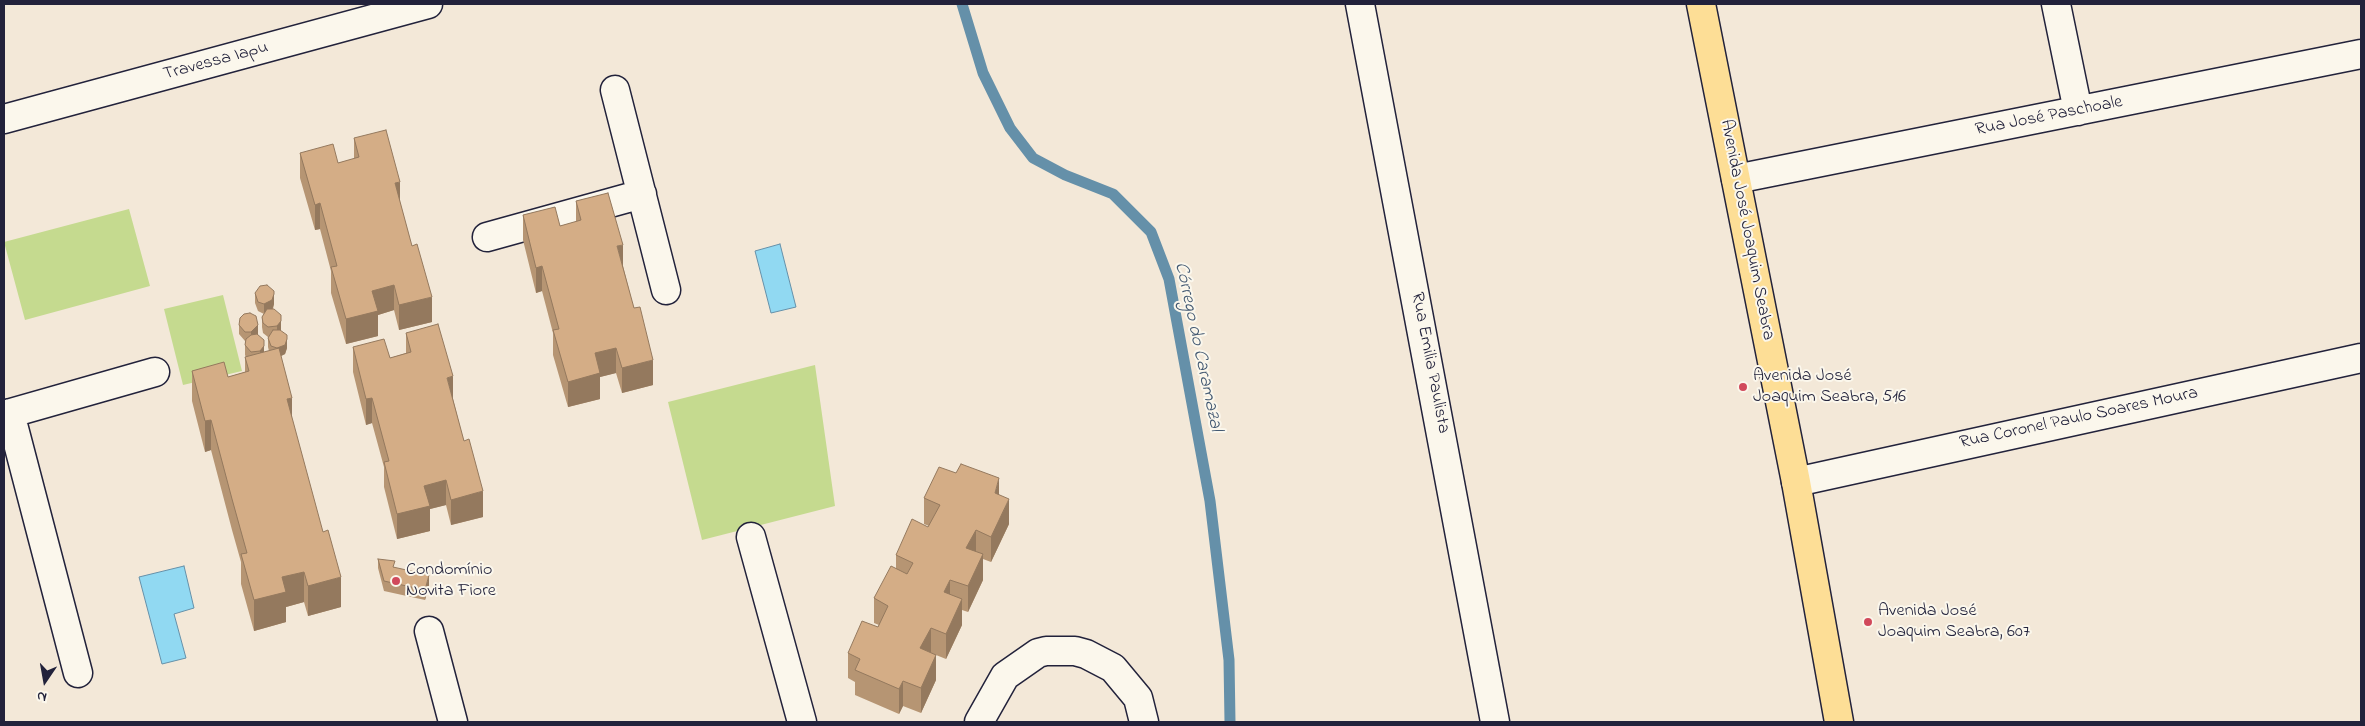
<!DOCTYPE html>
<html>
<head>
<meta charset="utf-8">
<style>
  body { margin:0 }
  #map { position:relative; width:2365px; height:726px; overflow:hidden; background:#f3e8d8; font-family:"Indie Flower",sans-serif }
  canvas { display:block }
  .frame { position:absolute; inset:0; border:5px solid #22223b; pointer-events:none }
  .north { position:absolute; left:20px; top:656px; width:50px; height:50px; -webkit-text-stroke:4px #fbf7ec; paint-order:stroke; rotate:192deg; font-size:14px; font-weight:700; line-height:20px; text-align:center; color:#22223b }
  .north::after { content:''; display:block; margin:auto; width:18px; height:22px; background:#22223b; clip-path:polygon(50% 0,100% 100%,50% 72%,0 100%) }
</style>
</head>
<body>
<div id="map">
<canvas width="2365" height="726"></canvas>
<div class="frame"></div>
<div class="north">N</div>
</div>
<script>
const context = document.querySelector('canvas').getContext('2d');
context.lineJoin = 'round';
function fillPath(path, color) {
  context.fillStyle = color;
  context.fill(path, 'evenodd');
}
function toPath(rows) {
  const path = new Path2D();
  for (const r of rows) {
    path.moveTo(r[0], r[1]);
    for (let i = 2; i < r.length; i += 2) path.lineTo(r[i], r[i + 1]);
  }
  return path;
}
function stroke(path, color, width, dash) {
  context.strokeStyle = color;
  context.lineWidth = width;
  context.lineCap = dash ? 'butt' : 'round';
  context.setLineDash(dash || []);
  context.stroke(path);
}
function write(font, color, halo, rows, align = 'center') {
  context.font = font + ' "Indie Flower",sans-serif';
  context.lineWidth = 4;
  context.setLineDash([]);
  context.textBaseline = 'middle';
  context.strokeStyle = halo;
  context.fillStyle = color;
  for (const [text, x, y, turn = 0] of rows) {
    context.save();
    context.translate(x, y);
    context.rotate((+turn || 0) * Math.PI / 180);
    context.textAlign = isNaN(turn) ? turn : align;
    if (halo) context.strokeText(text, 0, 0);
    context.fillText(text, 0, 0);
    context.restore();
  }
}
const green = toPath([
  [129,209,150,286,25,320,4,242],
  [223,295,242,371,183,385,164,309],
  [815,365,835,506,702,540,668,402]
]);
const water = toPath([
  [780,244,796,307,771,313,755,251,780,244],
  [184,566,194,608,174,614,186,658,162,664,139,577,184,566]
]);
const stream = toPath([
  [962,4,983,73,1010,128,1033,158,1065,175,1113,194,1151,232,1169,279,1210,501,1229,660,1230,722]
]);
const minor = toPath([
  [1360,4,1495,722],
  [2056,4,2078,111],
  [615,90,666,290],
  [4,119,428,4],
  [1736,179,2361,54],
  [487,237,642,194],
  [10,413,78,673],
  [4,415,155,372],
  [1796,482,2361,358],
  [751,537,802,722],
  [429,631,453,722],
  [979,722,1005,676,1038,653,1046,651,1075,651,1086,654,1113,668,1138,698,1144,722]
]);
const major = toPath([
  [1701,4,1796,482,1839,722]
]);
const wall = toPath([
  [354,138,400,203,432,322,399,330,394,310,378,315,378,336,346,344,331,293,331,271,320,229,315,230,300,178,300,153,338,163,354,159],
  [576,201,623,266,653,385,622,393,616,373,600,377,600,399,568,407,553,355,553,333,542,291,536,293,523,240,523,215,560,226,576,222],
  [255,293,274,304,273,309,287,348,285,354,281,356,292,420,341,607,308,616,304,602,286,607,286,622,254,631,241,584,241,562,232,530,211,450,205,452,192,401,192,371,228,377,245,372,245,357,246,357,245,355,245,341,239,334,239,325,258,335,264,352,269,351,268,347,268,337,263,333,262,327,262,317,264,314,258,311,255,303],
  [406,333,453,399,483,517,451,525,446,505,430,509,430,531,397,539,384,487,384,467,372,423,366,425,353,372,353,347,390,358,406,353],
  [999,494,1009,524,991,562,983,559,983,580,968,612,962,610,962,625,946,659,936,655,936,680,921,713,903,706,899,714,855,695,855,682,848,678,848,653,878,627,879,625,874,623,874,598,896,568,896,555,929,526,924,524,924,498],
  [378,559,429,585,425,600,384,591,378,568]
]);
const shadedWall = toPath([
  [400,182,400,207,395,183],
  [320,203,320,229,315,230,315,205],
  [623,245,623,270,617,246],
  [542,266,542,291,536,293,536,268],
  [394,285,394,310,378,315,378,336,346,344,346,319,372,291],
  [274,294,274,304,272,310,264,314,264,304],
  [432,297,432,322,399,330,399,305],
  [281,315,281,331,277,336,277,326],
  [258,325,258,335,251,341,251,332],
  [287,339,287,348,285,354,277,358,277,348],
  [264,340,264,356,260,361,260,351],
  [616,348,616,373,600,377,600,399,568,407,568,382,595,353],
  [653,360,653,385,622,393,622,368],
  [453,376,453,402,447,378],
  [292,398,292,428,287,399],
  [372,398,372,423,366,425,366,399],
  [211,420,211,450,205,452,205,421],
  [999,478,999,503,995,493],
  [446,480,446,505,430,509,430,531,397,539,397,514,424,486],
  [483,491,483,517,451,525,451,500],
  [1009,499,1009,524,991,562,991,537],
  [976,530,976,556,966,548],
  [983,554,983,580,968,612,968,586],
  [304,572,304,602,286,607,286,622,254,631,254,600,282,577],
  [429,575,429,585,425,600,425,590],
  [341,577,341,607,308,616,308,586],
  [950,580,950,606,944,592],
  [962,599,962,625,946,659,946,634],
  [931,628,931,653,920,648],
  [936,655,936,680,921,713,921,688],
  [4,663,5,663,5,693,4,694],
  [903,681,903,706,899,714,899,689]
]);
const building = toPath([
  [386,130,400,182,395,183,412,246,417,244,432,297,399,305,394,285,372,291,378,311,346,319,331,267,337,266,320,203,315,205,300,153,333,144,338,163,359,157,354,138,386,130],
  [608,193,623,245,617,246,634,308,640,307,653,360,622,368,616,348,595,353,600,373,568,382,553,330,559,329,542,266,536,268,523,215,555,207,560,226,581,220,576,201,608,193],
  [267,285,274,291,274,294,272,300,264,304,258,302,255,293,260,286,267,285],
  [267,309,274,309,281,315,281,321,277,326,268,327,263,323,262,317,267,309],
  [250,313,256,316,258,325,251,332,245,332,239,325,240,318,244,314,250,313],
  [438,324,453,376,447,378,464,441,469,439,483,491,451,500,446,480,424,486,430,506,397,514,384,462,389,461,372,398,366,399,353,347,384,339,390,358,411,352,406,333,438,324],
  [273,330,280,330,287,335,287,339,285,345,277,348,271,346,268,338,273,330],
  [257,334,264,340,264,346,260,351,251,352,245,345,246,339,251,335,257,334],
  [279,348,292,398,287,399,323,532,328,530,341,577,308,586,304,572,282,577,286,592,254,600,241,554,247,553,232,499,211,420,205,421,192,371,224,362,228,377,249,371,245,357,279,348],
  [961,464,999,478,995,493,1009,499,991,537,976,530,966,548,983,554,968,586,950,580,944,592,962,599,946,634,931,628,920,648,936,655,921,688,903,681,899,689,855,670,860,659,848,653,862,621,878,627,888,606,874,598,891,566,907,574,913,563,896,555,912,519,928,527,940,505,924,498,939,467,956,473,961,464],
  [378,559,395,561,393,567,429,575,425,590,384,581,378,559]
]);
const markers = [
  [1743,387,5,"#d1495b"],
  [396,581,5,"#d1495b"],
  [1868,622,5,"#d1495b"]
];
const streetNames = [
  ["Travessa Iapu",216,62,-15],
  ["Rua José Paschoale",2049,117,-11],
  ["Avenida José Joaquim Seabra",1746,230,79],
  ["Rua Emilia Paulista",1429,363,79],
  ["Rua Coronel Paulo Soares Moura",2079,419,-12]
];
const poiNames = [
  ["Avenida José",1753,377],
  ["Joaquim Seabra, 516",1753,398],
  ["Condomínio",406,571],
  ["Novita Fiore",406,592],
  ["Avenida José",1878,612],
  ["Joaquim Seabra, 607",1878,633]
];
const waterNames = [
  ["Córrego do Caramazal",1197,347,78]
];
fillPath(green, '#c5da8f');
fillPath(water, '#91d9f2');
stroke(water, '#6590a9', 1);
stroke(stream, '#6590a9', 11);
stroke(minor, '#22223b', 31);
stroke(major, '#22223b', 31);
stroke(minor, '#fbf7ec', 28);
stroke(major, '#fdde96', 28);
fillPath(wall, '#b69573');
fillPath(shadedWall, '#94795e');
fillPath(building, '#d4ad86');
stroke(building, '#94795e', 1);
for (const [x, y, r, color] of markers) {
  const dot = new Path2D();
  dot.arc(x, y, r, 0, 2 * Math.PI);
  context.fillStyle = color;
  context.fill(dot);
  stroke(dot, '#fbf7ec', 2);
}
write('18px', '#22223b', '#fbf7ec', streetNames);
write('18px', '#22223b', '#fbf7ec', poiNames, 'left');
write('italic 19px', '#435972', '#fbf7ec', waterNames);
</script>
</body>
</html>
